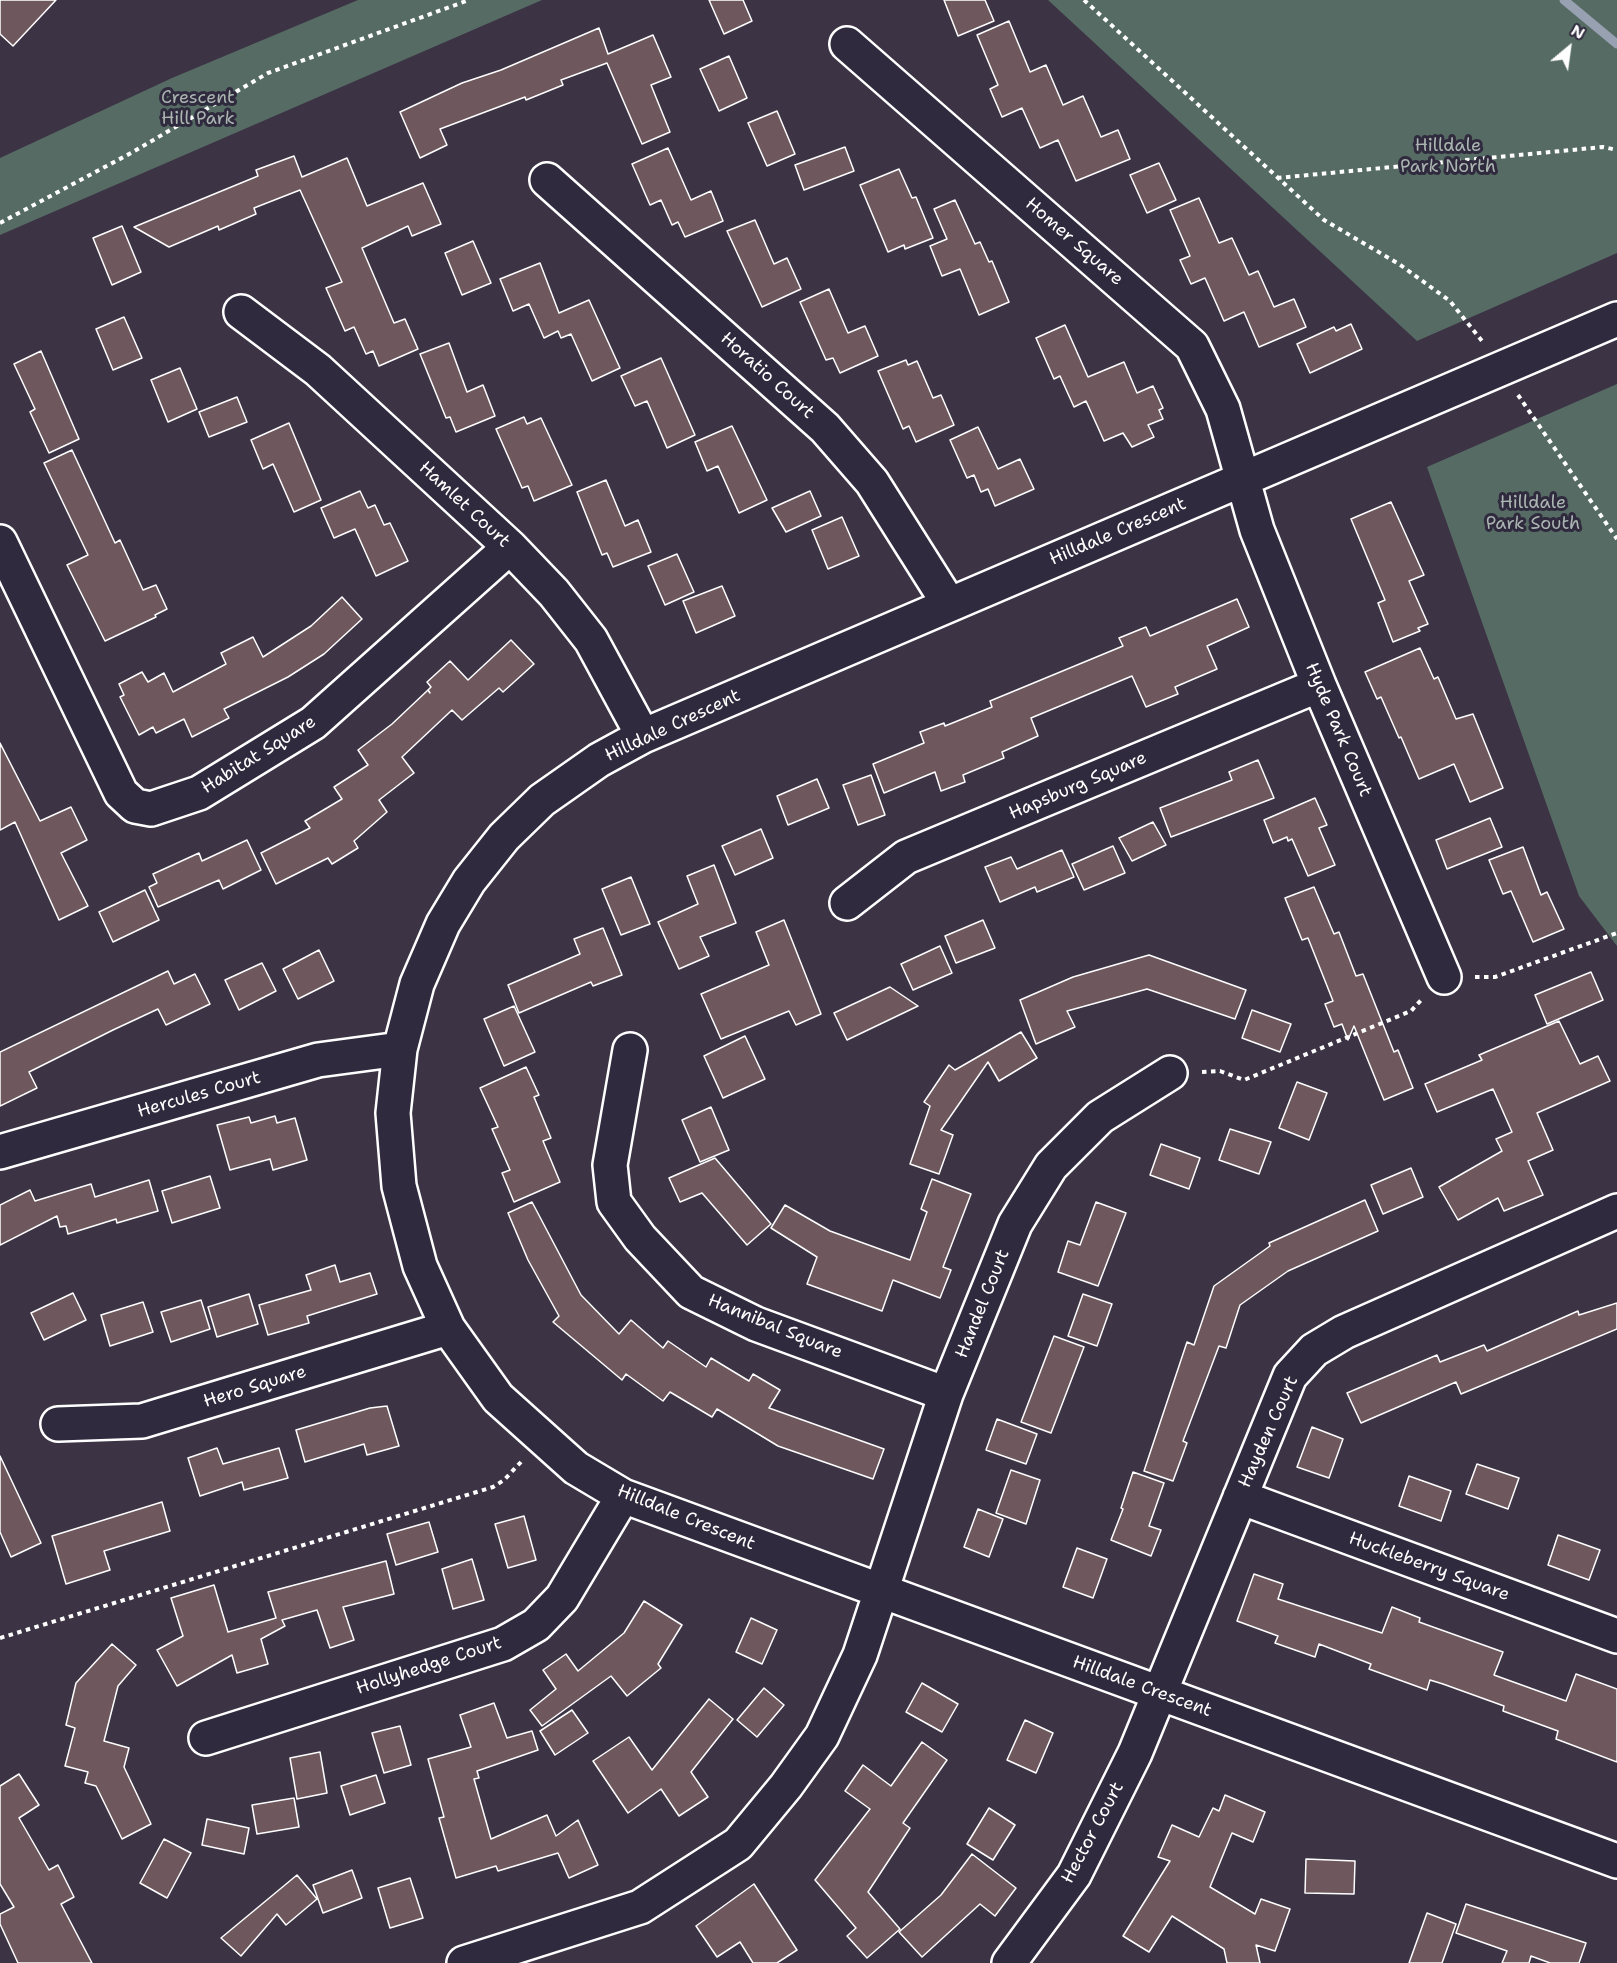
<!DOCTYPE html>
<html>
<head>
<meta charset="utf-8">
<style>
  body { margin:0 }
  #map { position:relative; width:1617px; height:1963px; overflow:hidden; background:#3c3344; font-family:"Shantell Sans",sans-serif }
  canvas { display:block }
  .north { position:absolute; left:1539px; top:18px; width:60px; height:60px; -webkit-text-stroke:4px #2f2a3d; paint-order:stroke; rotate:29deg; font-size:16px; font-weight:700; line-height:24px; text-align:center; color:#fff }
  .north::after { content:''; display:block; margin:auto; width:21px; height:27px; background:#fff; clip-path:polygon(50% 0,100% 100%,50% 72%,0 100%) }
</style>
</head>
<body>
<div id="map">
<canvas width="1617" height="1963"></canvas>
<div class="north">N</div>
</div>
<script>
const context = document.querySelector('canvas').getContext('2d');
context.lineJoin = 'round';
function fillPath(path, color) {
  context.fillStyle = color;
  context.fill(path, 'evenodd');
}
function toPath(rows) {
  const path = new Path2D();
  for (const r of rows) {
    path.moveTo(r[0], r[1]);
    for (let i = 2; i < r.length; i += 2) path.lineTo(r[i], r[i + 1]);
  }
  return path;
}
function stroke(path, color, width, dash) {
  context.strokeStyle = color;
  context.lineWidth = width;
  context.lineCap = dash ? 'butt' : 'round';
  context.setLineDash(dash || []);
  context.stroke(path);
}
function write(font, color, halo, rows, align = 'center') {
  context.font = font + ' "Shantell Sans",sans-serif';
  context.lineWidth = 6;
  context.setLineDash([]);
  context.textBaseline = 'middle';
  context.strokeStyle = halo;
  context.fillStyle = color;
  for (const [text, x, y, turn = 0] of rows) {
    context.save();
    context.translate(x, y);
    context.rotate((+turn || 0) * Math.PI / 180);
    context.textAlign = isNaN(turn) ? turn : align;
    if (halo) context.strokeText(text, 0, 0);
    context.fillText(text, 0, 0);
    context.restore();
  }
}
const green = toPath([
  [358,0,542,0,0,235,0,158,172,78],
  [1048,0,1617,0,1617,253,1417,341],
  [1617,384,1617,946,1579,896,1427,467]
]);
const stream = toPath([
  [1564,0,1617,44]
]);
const building = toPath([
  [0,0,56,0,13,46,0,34,0,0],
  [709,0,743,0,752,21,724,34,709,0],
  [944,0,985,0,994,21,958,36,944,0],
  [1009,21,1030,72,1046,65,1063,105,1083,96,1101,137,1118,130,1130,159,1076,181,1058,140,1040,148,1022,108,1002,117,990,89,998,85,977,35,1009,21],
  [599,28,608,54,653,35,671,77,651,85,670,132,642,144,607,63,561,80,563,85,526,100,525,97,440,129,447,145,420,158,400,112,462,83,501,70,599,28],
  [729,56,747,98,719,111,700,69,729,56],
  [777,111,795,154,767,166,748,123,777,111],
  [845,147,854,171,804,190,795,165,845,147],
  [668,148,691,200,711,191,723,221,685,237,678,222,672,225,661,200,650,205,632,164,668,148],
  [294,156,302,177,347,158,367,206,423,183,441,224,412,236,408,226,362,248,394,323,405,319,418,349,379,366,373,351,366,354,354,327,345,331,326,288,342,282,300,190,254,208,256,214,219,230,218,226,169,247,134,227,258,176,256,170,294,156],
  [1159,163,1176,200,1147,213,1130,175,1159,163],
  [899,169,912,198,916,197,933,238,905,249,904,245,888,252,860,185,899,169],
  [1199,198,1219,243,1232,238,1249,275,1258,271,1274,307,1294,299,1306,327,1259,347,1244,312,1224,321,1205,278,1191,284,1180,260,1190,256,1170,210,1199,198],
  [955,200,975,244,980,242,989,262,992,261,1009,302,979,315,960,269,942,276,930,246,947,239,934,209,955,200],
  [755,220,774,264,787,258,801,289,762,307,727,231,755,220],
  [122,226,141,272,112,285,93,238,122,226],
  [473,241,491,283,462,295,445,253,473,241],
  [540,263,559,313,589,300,620,368,592,381,571,334,561,338,558,331,544,338,529,304,513,311,500,279,540,263],
  [829,289,848,333,865,326,878,356,840,373,833,358,826,360,800,302,829,289],
  [124,317,142,358,113,370,96,329,124,317],
  [1351,324,1362,349,1310,373,1297,344,1334,327,1336,331,1351,324],
  [1065,325,1088,377,1124,362,1137,393,1153,386,1163,408,1159,410,1163,419,1148,425,1154,437,1132,447,1123,433,1104,441,1086,401,1074,407,1060,376,1054,379,1036,338,1065,325],
  [449,343,467,392,483,385,495,416,456,432,450,417,446,418,420,354,449,343],
  [41,351,79,439,49,453,30,412,35,409,14,364,41,351],
  [661,358,695,435,667,448,647,401,635,406,621,376,661,358],
  [906,360,908,365,917,361,933,398,941,395,954,425,916,442,909,426,903,429,878,371,906,360],
  [180,368,197,409,168,422,151,380,180,368],
  [237,397,247,422,209,437,199,412,237,397],
  [524,417,527,424,541,418,572,485,534,501,528,486,522,488,496,429,524,417],
  [289,423,321,500,294,512,273,464,263,469,251,440,289,423],
  [732,426,767,500,739,513,718,466,707,471,695,442,732,426],
  [978,427,998,469,1020,459,1034,489,995,506,988,489,981,492,974,475,967,478,950,440,978,427],
  [72,450,115,543,120,540,143,590,156,585,167,609,155,615,156,617,105,641,67,565,88,555,44,463,72,450],
  [606,480,625,526,638,520,651,552,613,567,607,553,602,555,577,492,606,480],
  [360,491,368,508,375,505,384,525,390,523,408,561,376,576,355,529,334,538,321,508,360,491],
  [810,491,821,516,786,532,772,508,810,491],
  [1391,502,1424,575,1409,581,1428,624,1418,628,1420,631,1393,642,1378,603,1385,600,1351,519,1391,502],
  [842,517,859,556,828,569,812,530,842,517],
  [677,554,694,592,665,605,648,566,677,554],
  [722,586,735,616,696,633,683,601,722,586],
  [342,597,362,619,324,654,288,677,224,709,229,718,192,737,184,719,156,733,153,727,139,735,120,697,124,695,119,684,142,672,148,682,164,673,173,692,226,664,221,653,253,637,263,657,311,626,342,597],
  [1237,599,1249,627,1207,646,1217,669,1175,687,1178,694,1146,707,1132,676,1031,718,1038,736,1002,752,1004,758,963,775,965,782,941,791,935,772,884,793,873,764,924,743,920,732,944,723,945,726,992,707,990,701,1123,646,1119,638,1146,627,1150,636,1237,599],
  [511,640,534,664,503,692,499,688,462,720,452,710,402,757,414,773,379,800,387,812,354,841,358,848,332,864,328,858,276,884,261,853,310,828,305,821,342,799,334,787,368,765,358,750,392,724,428,690,430,693,428,690,431,687,427,682,450,661,468,680,511,640],
  [1420,648,1434,679,1438,677,1456,719,1473,714,1503,788,1470,802,1454,764,1419,779,1401,737,1399,738,1381,697,1377,699,1365,672,1420,648],
  [0,743,40,821,71,807,87,840,61,853,88,906,59,920,15,822,0,830,0,743],
  [1258,760,1274,798,1171,837,1160,808,1232,780,1229,772,1258,760],
  [871,775,885,815,858,825,843,785,871,775],
  [817,779,829,808,788,825,777,796,817,779],
  [1315,798,1327,825,1319,828,1335,865,1308,876,1292,839,1288,841,1287,837,1273,843,1264,820,1315,798],
  [1490,818,1502,847,1447,869,1436,840,1490,818],
  [1153,822,1166,845,1132,861,1119,838,1153,822],
  [761,829,773,858,735,875,722,846,761,829],
  [247,840,261,870,223,889,219,880,158,907,149,887,157,883,153,874,199,853,202,861,247,840],
  [1113,846,1125,873,1084,890,1072,864,1113,846],
  [1523,847,1541,895,1547,892,1564,929,1533,942,1511,891,1503,894,1489,860,1523,847],
  [1062,850,1074,877,1037,892,1035,887,1000,902,985,867,1011,857,1017,869,1062,850],
  [714,865,736,923,700,937,709,956,679,969,658,922,698,904,687,876,714,865],
  [631,877,650,924,621,935,602,889,631,877],
  [1314,887,1334,934,1339,932,1356,976,1363,974,1394,1052,1398,1050,1413,1088,1384,1100,1354,1026,1348,1040,1342,1024,1334,1027,1325,1004,1333,1001,1308,938,1302,940,1285,898,1314,887],
  [145,890,159,920,113,942,99,912,145,890],
  [784,920,821,1014,796,1025,789,1011,721,1039,701,994,769,965,756,932,784,920],
  [983,920,995,948,956,963,945,936,983,920],
  [603,928,622,975,593,986,591,982,519,1013,508,985,580,954,574,939,603,928],
  [940,946,952,973,913,990,901,964,940,946],
  [319,950,334,981,298,999,283,969,319,950],
  [1149,955,1246,990,1235,1019,1147,989,1067,1011,1075,1027,1036,1044,1020,1000,1073,977,1149,955],
  [262,963,276,991,239,1010,225,980,262,963],
  [168,971,174,984,195,974,210,1004,166,1025,158,1009,113,1030,29,1072,37,1088,0,1106,0,1052,168,971],
  [1591,972,1603,1000,1547,1024,1535,995,1591,972],
  [890,987,918,1006,847,1040,834,1013,890,987],
  [514,1006,535,1052,504,1066,484,1019,514,1006],
  [1252,1010,1291,1024,1280,1052,1242,1038,1252,1010],
  [1559,1021,1580,1064,1598,1056,1610,1081,1537,1113,1553,1150,1528,1161,1543,1195,1504,1211,1498,1198,1458,1220,1439,1187,1502,1151,1496,1139,1512,1132,1493,1089,1437,1112,1425,1084,1482,1060,1479,1055,1559,1021],
  [1021,1032,1037,1058,999,1081,988,1062,941,1130,953,1135,939,1174,910,1164,930,1106,924,1102,949,1065,955,1070,1021,1032],
  [745,1036,765,1079,723,1098,704,1056,745,1036],
  [526,1067,539,1095,534,1097,551,1138,543,1141,560,1182,514,1202,502,1173,510,1170,492,1129,498,1127,480,1088,526,1067],
  [1297,1082,1327,1093,1309,1140,1279,1128,1297,1082],
  [711,1107,729,1150,700,1162,682,1120,711,1107],
  [275,1116,277,1123,295,1118,307,1160,273,1170,270,1159,230,1170,217,1125,249,1117,251,1123,275,1116],
  [1230,1129,1271,1142,1259,1174,1219,1160,1230,1129],
  [1161,1144,1200,1158,1189,1189,1150,1175,1161,1144],
  [715,1158,771,1224,747,1245,702,1193,680,1202,669,1178,715,1158],
  [1411,1168,1423,1197,1383,1214,1371,1185,1411,1168],
  [210,1176,220,1208,172,1223,162,1191,210,1176],
  [932,1179,971,1194,943,1267,951,1270,940,1298,893,1280,882,1311,807,1284,817,1257,771,1228,785,1205,830,1231,910,1260,927,1212,921,1209,932,1179],
  [149,1180,158,1211,117,1223,116,1219,68,1234,66,1226,60,1227,57,1216,0,1245,0,1205,30,1190,35,1201,91,1184,95,1197,149,1180],
  [1365,1200,1378,1231,1288,1271,1240,1305,1226,1348,1219,1346,1183,1441,1187,1443,1173,1481,1144,1471,1187,1342,1194,1345,1214,1286,1270,1246,1269,1243,1365,1200],
  [532,1202,581,1295,619,1334,631,1320,663,1348,668,1341,706,1367,711,1358,749,1381,753,1374,780,1390,769,1408,884,1449,873,1479,778,1446,717,1409,712,1417,670,1392,663,1401,626,1374,622,1380,553,1322,559,1316,528,1260,508,1213,532,1202],
  [1096,1202,1126,1213,1098,1286,1058,1272,1068,1241,1080,1245,1096,1202],
  [335,1265,340,1282,370,1273,377,1294,307,1316,309,1323,268,1335,259,1305,311,1290,306,1275,335,1265],
  [73,1293,86,1320,44,1340,31,1313,73,1293],
  [249,1294,258,1324,217,1337,208,1307,249,1294],
  [1083,1294,1112,1304,1097,1346,1068,1336,1083,1294],
  [201,1300,210,1329,171,1342,161,1312,201,1300],
  [143,1302,153,1332,110,1346,101,1315,143,1302],
  [1617,1303,1617,1329,1461,1394,1456,1382,1361,1423,1347,1393,1437,1355,1440,1362,1484,1345,1487,1351,1578,1311,1579,1315,1617,1303],
  [1054,1336,1084,1347,1051,1433,1021,1422,1054,1336],
  [387,1406,399,1446,367,1455,364,1444,305,1462,296,1430,370,1408,387,1406],
  [997,1419,1037,1434,1026,1464,986,1450,997,1419],
  [1312,1427,1343,1439,1329,1478,1297,1467,1312,1427],
  [217,1448,223,1464,279,1448,288,1478,244,1490,242,1482,200,1496,188,1458,217,1448],
  [0,1456,41,1543,11,1557,0,1532,0,1456],
  [1477,1464,1519,1478,1508,1509,1466,1494,1477,1464],
  [1011,1470,1040,1480,1026,1524,996,1513,1011,1470],
  [1133,1472,1164,1483,1149,1526,1161,1530,1151,1556,1111,1540,1123,1509,1121,1508,1133,1472],
  [1409,1476,1451,1491,1441,1521,1399,1506,1409,1476],
  [162,1502,170,1531,104,1551,110,1570,66,1584,52,1536,162,1502],
  [978,1509,1003,1519,989,1557,964,1547,978,1509],
  [524,1516,536,1560,508,1568,495,1524,524,1516],
  [429,1522,438,1552,396,1565,387,1534,429,1522],
  [1558,1535,1600,1550,1589,1580,1548,1565,1558,1535],
  [1077,1548,1107,1559,1093,1598,1063,1587,1077,1548],
  [472,1559,484,1600,453,1609,442,1569,472,1559],
  [386,1561,394,1594,343,1607,354,1640,330,1648,317,1610,282,1620,285,1626,261,1639,268,1664,237,1673,232,1655,177,1686,157,1650,183,1636,171,1598,214,1585,228,1632,276,1618,268,1592,386,1561],
  [1254,1574,1283,1584,1278,1599,1382,1633,1392,1607,1420,1618,1419,1622,1503,1652,1494,1675,1566,1701,1576,1674,1617,1689,1617,1762,1556,1739,1558,1731,1503,1711,1504,1706,1443,1684,1430,1680,1427,1690,1369,1669,1371,1664,1319,1644,1315,1657,1275,1643,1278,1636,1237,1621,1254,1574],
  [644,1601,682,1625,658,1664,661,1668,627,1696,611,1676,542,1726,530,1710,556,1689,543,1670,566,1654,578,1671,624,1633,644,1601],
  [751,1618,777,1630,762,1664,736,1652,751,1618],
  [112,1644,136,1665,118,1686,104,1741,129,1748,124,1767,151,1824,122,1839,96,1786,85,1783,88,1772,65,1766,75,1728,66,1725,76,1683,112,1644],
  [922,1683,958,1704,942,1732,906,1712,922,1683],
  [764,1688,784,1705,757,1737,737,1720,764,1688],
  [709,1699,733,1719,691,1772,708,1797,679,1816,661,1789,628,1813,593,1761,629,1737,652,1770,709,1699],
  [494,1703,507,1738,532,1731,538,1750,477,1771,479,1778,474,1779,491,1839,547,1815,556,1836,578,1820,598,1865,569,1878,558,1853,498,1871,496,1866,456,1878,439,1818,444,1817,428,1759,471,1747,460,1715,494,1703],
  [572,1710,588,1733,555,1755,540,1731,572,1710],
  [1025,1720,1053,1733,1036,1773,1007,1760,1025,1720],
  [400,1726,411,1765,384,1773,372,1733,400,1726],
  [922,1742,947,1760,903,1823,910,1828,868,1892,900,1929,867,1958,847,1936,856,1928,815,1880,870,1809,845,1791,863,1765,891,1786,922,1742],
  [320,1752,327,1793,297,1799,290,1758,320,1752],
  [19,1774,39,1805,19,1818,49,1870,58,1865,74,1897,61,1904,92,1963,18,1963,0,1924,0,1914,14,1907,0,1884,0,1786,19,1774],
  [376,1775,385,1803,350,1815,341,1786,376,1775],
  [1225,1795,1265,1812,1253,1842,1232,1833,1210,1887,1255,1914,1261,1899,1290,1909,1275,1951,1256,1945,1260,1963,1227,1963,1224,1949,1172,1916,1149,1952,1123,1936,1170,1861,1158,1857,1172,1825,1199,1837,1213,1808,1219,1811,1225,1795],
  [294,1798,299,1827,257,1834,252,1805,294,1798],
  [989,1808,1015,1825,993,1860,967,1844,989,1808],
  [207,1819,249,1828,244,1854,202,1845,207,1819],
  [164,1839,191,1853,167,1898,140,1883,164,1839],
  [972,1854,1016,1888,995,1916,980,1904,922,1957,899,1932,941,1895,972,1854],
  [1306,1859,1355,1861,1354,1894,1305,1893,1306,1859],
  [352,1870,362,1898,323,1913,313,1885,352,1870],
  [297,1875,317,1899,286,1925,277,1914,241,1956,221,1938,297,1875],
  [410,1878,423,1918,390,1928,378,1888,410,1878],
  [754,1884,797,1950,777,1963,753,1963,740,1942,717,1957,696,1926,754,1884],
  [1466,1904,1586,1943,1579,1963,1550,1963,1531,1956,1529,1963,1502,1963,1507,1951,1456,1933,1466,1904],
  [1427,1913,1456,1924,1442,1963,1409,1963,1427,1913]
]);
const path = toPath([
  [1084,0,1324,220,1399,264,1450,301,1482,341],
  [1277,178,1603,147,1617,150],
  [0,223,131,153,268,73,469,0],
  [1518,395,1617,539],
  [1475,977,1495,977,1617,933],
  [1202,1072,1220,1071,1244,1080,1411,1011,1423,998],
  [0,1638,493,1487,504,1480,521,1462]
]);
const minor = toPath([
  [847,44,1192,346,1223,409,1257,530,1319,685,1444,977],
  [547,180,825,428,872,482,949,604],
  [241,312,318,370,510,547,554,593,591,640,643,736],
  [1617,319,643,736,599,760,542,800,504,837,469,881,443,924,417,984,400,1049,393,1113,399,1186,420,1266,448,1328,498,1398,576,1468,623,1496,1617,1861],
  [0,542,121,793,135,806,151,809,199,793,313,723,510,547],
  [847,903,906,857,1319,685],
  [630,1050,610,1165,614,1202,640,1238,691,1292,756,1324,946,1394],
  [0,1152,318,1060,400,1049],
  [58,1424,142,1421,448,1328],
  [1240,1497,1617,1636],
  [206,1738,503,1644,536,1625,562,1598,623,1496],
  [464,1963,640,1907,738,1844,786,1786,822,1736,860,1655,946,1394,1015,1224,1051,1166,1100,1117,1170,1073],
  [1009,1963,1074,1875,1135,1753,1290,1376,1314,1350,1344,1332,1617,1211]
]);
const parkNames = [
  ["Crescent",198,98],
  ["Hill Park",198,119],
  ["Hilldale",1448,146],
  ["Park North",1448,167],
  ["Hilldale",1533,503],
  ["Park South",1533,524]
];
const streetNames = [
  ["Homer Square",1074,242,41],
  ["Horatio Court",767,376,42],
  ["Hamlet Court",464,505,43],
  ["Hilldale Crescent",1118,532,-23],
  ["Hilldale Crescent",673,726,-25],
  ["Hyde Park Court",1338,730,67],
  ["Habitat Square",259,755,-32],
  ["Hapsburg Square",1078,786,-23],
  ["Hercules Court",199,1095,-16],
  ["Handel Court",983,1304,-68],
  ["Hannibal Square",775,1327,22],
  ["Hero Square",255,1387,-17],
  ["Hayden Court",1269,1432,-66],
  ["Hilldale Crescent",686,1518,22],
  ["Huckleberry Square",1429,1567,20],
  ["Hollyhedge Court",429,1666,-18],
  ["Hilldale Crescent",1142,1687,20],
  ["Hector Court",1093,1833,-62]
];
fillPath(green, '#576b65');
stroke(stream, '#98a1b1', 9);
fillPath(building, '#6e585e');
stroke(building, '#fff', 1.5);
stroke(minor, '#fff', 38);
stroke(path, '#fff', 4, [4.5, 4.5]);
stroke(minor, '#2f2a3d', 33);
write('18px', '#abb5b2', '#2f2a3d', parkNames);
write('18px', '#fff', '#2f2a3d', streetNames);
</script>
</body>
</html>
